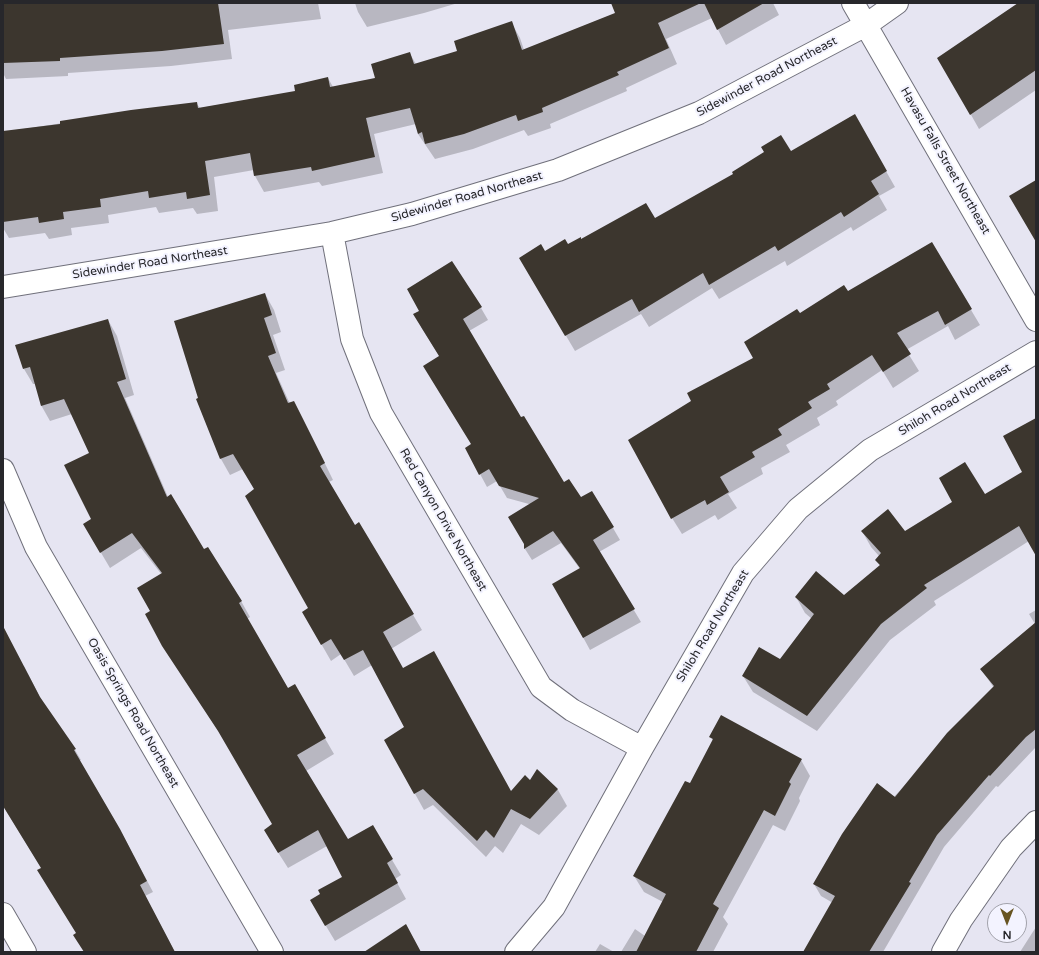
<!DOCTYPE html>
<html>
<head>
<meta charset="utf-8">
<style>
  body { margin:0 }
  #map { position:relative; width:1039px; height:955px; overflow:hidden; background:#e6e5f2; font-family:"Varela Round",sans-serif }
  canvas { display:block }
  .frame { position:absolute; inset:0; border:4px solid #27272b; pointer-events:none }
  .north { position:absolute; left:987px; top:903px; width:40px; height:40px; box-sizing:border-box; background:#f3f3ff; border:1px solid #a1a1aa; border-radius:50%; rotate:180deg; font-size:11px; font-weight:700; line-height:16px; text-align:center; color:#27272b }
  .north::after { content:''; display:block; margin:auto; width:14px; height:18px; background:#675422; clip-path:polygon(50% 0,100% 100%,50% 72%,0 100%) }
</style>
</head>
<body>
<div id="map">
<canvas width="1039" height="955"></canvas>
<div class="frame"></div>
<div class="north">N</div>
</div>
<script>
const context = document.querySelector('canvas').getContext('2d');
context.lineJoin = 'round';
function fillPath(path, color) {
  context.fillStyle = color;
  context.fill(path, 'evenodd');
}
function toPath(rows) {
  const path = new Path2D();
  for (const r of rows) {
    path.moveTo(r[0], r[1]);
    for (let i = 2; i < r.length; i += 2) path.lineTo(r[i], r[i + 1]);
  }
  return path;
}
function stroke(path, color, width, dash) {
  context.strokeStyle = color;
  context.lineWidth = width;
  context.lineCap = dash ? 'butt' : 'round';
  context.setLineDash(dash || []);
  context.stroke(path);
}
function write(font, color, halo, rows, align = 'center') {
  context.font = font + ' "Varela Round",sans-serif';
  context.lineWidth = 4;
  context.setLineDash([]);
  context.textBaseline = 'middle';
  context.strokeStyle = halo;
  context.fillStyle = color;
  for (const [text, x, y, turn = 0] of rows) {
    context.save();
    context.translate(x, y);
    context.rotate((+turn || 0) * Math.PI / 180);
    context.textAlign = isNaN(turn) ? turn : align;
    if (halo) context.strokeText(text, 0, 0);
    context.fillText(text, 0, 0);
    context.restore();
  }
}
const shadow = toPath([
  [3,3,318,3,321,19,228,30,232,59,171,66,68,73,68,76,6,79,3,73],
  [355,3,458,3,424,13,367,27,358,12],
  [612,3,773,3,779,15,726,45,712,18,666,39,677,64,626,88,627,91,550,124,551,128,528,136,524,130,473,149,435,159,418,134,416,124,374,134,383,173,322,186,319,182,264,192,255,176,254,170,214,177,218,211,197,214,193,208,159,213,156,207,108,215,109,223,71,228,72,235,49,239,45,233,9,238,3,228,3,132,196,103,200,108,296,92,328,78,333,87,376,79,410,54,416,64,459,52,511,22,520,38,524,50,616,13],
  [1020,3,1036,3,1036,90,979,129,939,58],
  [854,115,895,187,879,196,887,210,853,231,851,227,787,266,785,261,719,299,712,288,649,327,641,314,575,351,520,258,545,253,581,240,654,219,791,152],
  [931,243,980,325,955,340,948,326,906,350,919,371,893,388,882,370,836,401,838,405,817,418,820,425,786,445,790,452,761,468,763,474,728,494,737,508,718,520,715,515,682,534,672,518,692,401,754,359,799,315,848,292],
  [265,294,274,310,281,332,273,335,285,370,276,373,290,404,294,402,303,419,333,480,329,482,354,526,359,524,422,630,391,649,403,669,511,793,530,781,537,771,558,790,567,806,539,835,521,824,503,853,495,846,486,857,433,805,424,810,385,740,406,728,372,665,354,676,341,654,331,661,303,612,309,609,256,489,243,469,230,475,221,459,197,399],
  [481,308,488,320,469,331,521,418,564,483,581,499,592,492,620,540,599,552,641,622,590,650,554,584,580,569,561,543,532,560,525,549,529,504,507,498,497,481,487,487,466,448,473,449,440,357,421,327],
  [108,320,117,336,134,395,125,398,168,497,204,551,241,601,250,617,247,619,288,689,294,685,334,754,306,771,347,841,372,826,401,875,395,879,406,899,335,941,311,901,344,878,327,846,288,868,274,846,274,825,228,746,163,645,151,611,162,575,141,548,110,568,84,524,92,519,90,454,72,414,50,421,41,405,36,384,33,384,24,369],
  [1036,429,1036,548,1029,541,934,601,936,605,890,640,817,731,753,692,743,676,780,661,812,619,805,613,796,597,844,596,880,566,876,560,879,556,871,547,862,531,905,532,984,496,1024,472],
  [1036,610,1036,747,998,787,996,786,944,847,883,952,809,952,833,903,821,896,814,884,994,688,981,669,1035,624,1029,614],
  [3,663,24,666,42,701,75,750,81,760,79,761,126,841,153,892,145,896,175,952,85,952,77,934,42,869,3,806],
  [711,737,801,760,810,776,799,798,800,801,785,831,773,825,723,917,728,924,713,952,621,952,635,929,645,936,663,902,644,892,634,876,691,785,713,741],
  [1036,927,1036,952,1020,952],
  [600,944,614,952,595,952]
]);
const building = toPath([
  [3,3,218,3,224,44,162,51,60,58,60,61,3,63],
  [611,3,701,3,658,23,669,48,617,72,619,75,542,108,543,112,518,121,516,115,464,134,425,144,422,132,418,134,410,108,366,118,375,157,312,171,311,167,254,176,250,153,205,161,210,195,187,199,186,192,149,198,148,191,100,199,101,207,63,212,64,219,39,223,38,217,3,222,3,131,60,124,60,121,131,110,197,102,198,108,295,91,294,85,328,77,330,87,375,78,371,64,410,52,414,64,457,51,454,41,512,21,522,50,615,13],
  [704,3,764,3,717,30],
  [1018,3,1036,3,1036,70,970,115,937,58],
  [855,114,887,171,871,181,879,194,844,217,841,212,778,251,775,246,709,285,703,273,639,312,632,299,565,336,519,258,541,244,545,251,565,239,568,244,581,237,581,239,646,203,655,218,733,174,732,172,764,152,761,147,781,135,791,151],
  [1036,180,1036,242,1009,196],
  [932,242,972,309,945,325,938,311,897,333,911,354,883,372,872,355,827,384,830,389,808,402,812,408,778,429,782,435,752,452,755,457,720,477,729,492,707,505,705,500,671,519,628,440,691,401,687,393,753,358,744,342,797,309,800,313,844,285,848,291],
  [452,261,482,307,463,319,521,417,524,416,564,482,569,479,581,497,592,491,614,527,593,540,635,609,583,638,552,584,580,568,553,531,524,549,524,544,508,517,539,498,499,486,489,469,479,475,465,448,471,444,423,366,439,356,413,314,419,311,407,289],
  [265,293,272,315,264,318,276,353,268,356,288,403,294,401,325,463,320,466,355,525,359,522,414,614,383,632,403,668,434,651,511,791,525,775,530,780,537,769,558,789,530,819,511,809,494,838,486,830,477,841,423,789,414,794,384,740,404,727,363,650,344,660,331,639,321,645,302,612,308,608,245,496,254,489,233,454,220,459,196,399,198,398,174,321],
  [108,319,126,379,117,382,167,497,171,494,204,549,208,547,242,601,239,603,288,688,295,684,326,738,297,755,348,839,373,825,393,859,387,863,398,883,325,926,310,900,320,894,318,890,342,877,318,830,278,853,264,830,272,824,218,731,162,646,145,614,150,611,137,588,162,573,132,533,100,553,83,524,91,519,64,465,89,453,64,399,41,406,30,367,23,369,15,345],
  [1036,418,1036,556,1019,526,924,585,927,588,881,624,807,716,742,676,759,647,780,659,814,614,795,597,816,571,844,595,880,565,875,560,881,553,861,531,888,509,905,531,952,502,939,478,965,462,985,494,1022,472,1003,436],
  [1036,622,1036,729,1026,737,990,776,989,775,937,835,909,882,911,883,869,952,803,952,835,896,813,884,842,834,877,783,895,797,947,733,994,686,980,669],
  [3,626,40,697,76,749,74,750,120,829,147,881,140,885,175,952,84,952,73,935,76,933,37,870,41,868,3,806],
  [721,715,802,759,789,782,791,784,775,816,764,810,713,904,719,908,696,952,636,952,666,894,633,876,685,781,690,783,713,739,709,737],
  [406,924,421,952,364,952]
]);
const street = toPath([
  [853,3,1036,320],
  [332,233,352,339,381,413,541,687,572,710,642,748],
  [3,287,332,233,412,214,558,170,699,113,866,25,897,3],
  [3,470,36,547,272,952],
  [3,914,25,952],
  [516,952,554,907,642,748,743,573,798,509,870,450,1036,352],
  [943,952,961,920,1011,848,1036,822]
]);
const streetNames = [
  ["Sidewinder Road Northeast",767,77,-28],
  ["Havasu Falls Street Northeast",945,161,60],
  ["Sidewinder Road Northeast",467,197,-16],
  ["Sidewinder Road Northeast",150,263,-9],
  ["Shiloh Road Northeast",955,400,-31],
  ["Red Canyon Drive Northeast",443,520,60],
  ["Shiloh Road Northeast",713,626,-59],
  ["Oasis Springs Road Northeast",133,713,60]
];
fillPath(shadow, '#0003');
fillPath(building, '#3c362e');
stroke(street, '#70707b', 24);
stroke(street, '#fff', 22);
write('12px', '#27272b', '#f3f3ff', streetNames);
</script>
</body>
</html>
